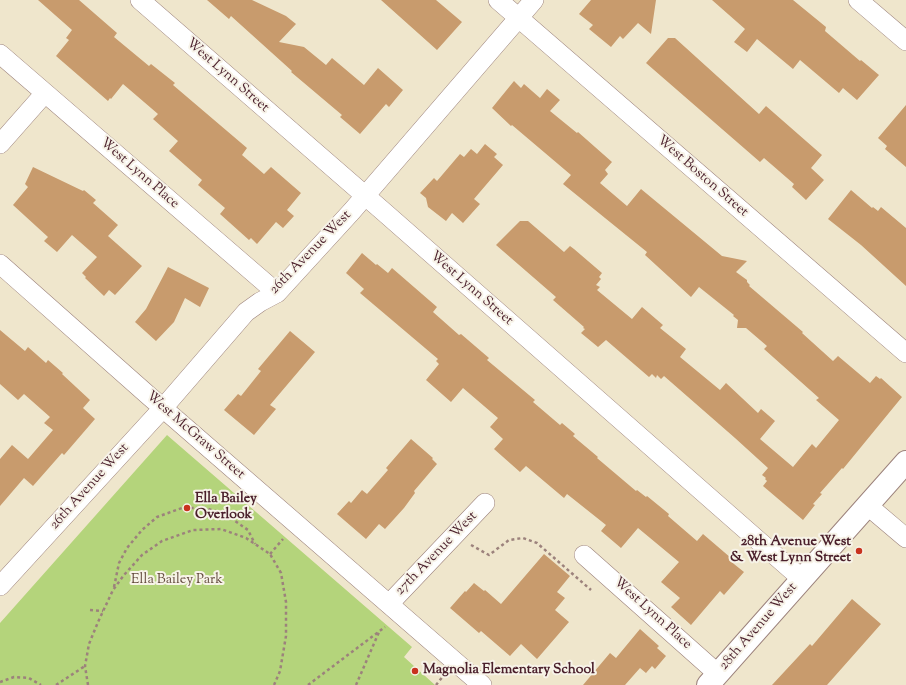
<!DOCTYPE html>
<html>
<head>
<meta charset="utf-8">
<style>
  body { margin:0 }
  canvas { display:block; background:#efe6cc }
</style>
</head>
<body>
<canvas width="906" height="685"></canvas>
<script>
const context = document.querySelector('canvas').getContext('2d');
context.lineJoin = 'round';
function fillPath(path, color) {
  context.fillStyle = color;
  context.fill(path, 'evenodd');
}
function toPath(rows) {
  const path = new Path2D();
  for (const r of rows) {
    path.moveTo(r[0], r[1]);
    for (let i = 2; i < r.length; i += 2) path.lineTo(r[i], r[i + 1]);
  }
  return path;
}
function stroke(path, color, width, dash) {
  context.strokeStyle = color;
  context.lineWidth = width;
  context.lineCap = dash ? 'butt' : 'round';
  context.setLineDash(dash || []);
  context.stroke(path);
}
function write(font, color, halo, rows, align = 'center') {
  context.font = font + ' "Sorts Mill Goudy",serif';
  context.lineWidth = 4;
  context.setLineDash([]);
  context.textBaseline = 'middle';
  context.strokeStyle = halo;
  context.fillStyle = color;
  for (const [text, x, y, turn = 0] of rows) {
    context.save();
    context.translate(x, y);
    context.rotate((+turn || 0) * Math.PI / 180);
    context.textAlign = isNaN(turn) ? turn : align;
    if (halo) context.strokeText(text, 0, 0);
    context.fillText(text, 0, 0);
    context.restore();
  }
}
const green = toPath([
  [167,435,412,647,404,657,435,685,0,685,0,623]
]);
const building = toPath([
  [38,0,79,0,117,33,114,37,149,66,151,64,175,83,173,85,247,148,242,155,264,174,271,167,301,193,287,210,294,216,283,228,276,222,257,244,251,238,249,240,220,214,225,208,198,185,202,180,169,151,178,141,153,119,158,114,123,84,111,99,110,98,108,101,56,56,69,40,66,38,72,30],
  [207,0,252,0,286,16,296,24,279,42,304,47,326,65,332,58,364,85,378,68,403,90,389,107,386,104,360,134,340,117,342,115,291,72,292,71,231,16,229,19],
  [381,0,436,0,462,22,437,50],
  [591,0,656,0,651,34,638,23,623,39,620,36,611,47,589,29,593,25,579,14],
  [712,0,793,0,826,27,825,31,860,61,861,60,879,75,857,100,843,88,839,93,800,60,793,69,757,39,747,52,734,42,745,29],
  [668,38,675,38,759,114,766,106,822,155,811,168,824,180,806,200,792,187,794,184,764,158,760,162,646,63],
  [514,81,521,88,524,84,540,98,547,89,560,100,550,111,577,133,578,132,612,162,605,170,608,174,600,183,627,206,641,189,722,256,747,261,736,272,747,280,747,282,750,285,749,286,803,332,802,333,833,361,838,356,870,383,876,376,880,379,881,378,902,397,843,469,842,468,820,493,822,494,813,504,815,505,803,520,763,486,767,481,765,479,766,478,762,475,768,468,735,438,664,376,661,379,657,375,656,378,652,374,649,377,606,340,598,347,581,333,585,329,583,328,584,327,553,300,556,297,496,245,520,221,528,221,564,252,570,246,574,249,602,273,599,277,601,279,596,285,600,287,597,290,632,319,642,307,663,325,660,328,686,349,680,357,720,390,726,383,758,413,761,409,775,421,760,439,793,467,812,444,816,448,839,420,816,400,819,398,764,349,767,346,746,328,737,328,738,320,733,316,734,315,699,287,691,297,645,255,647,252,563,184,571,175,512,125,511,126,492,108],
  [906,105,906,167,885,149,887,146,878,138],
  [485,144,497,154,494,157,503,165,474,199,480,204,463,223,452,213,446,221,428,207,426,198,420,193,434,178,437,181,460,154,464,157,471,149,477,154],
  [33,167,83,191,84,190,96,200,93,203,118,225,108,236,142,266,115,295,109,290,104,296,85,278,86,277,82,273,97,257,72,235,57,252,44,241,48,237,13,205,28,187,25,184],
  [851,190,872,208,873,207,878,211,881,207,906,228,906,286,861,245,828,219],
  [362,253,376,265,377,264,388,273,392,268,437,307,433,312,459,335,461,334,489,358,487,360,535,400,533,402,560,425,562,423,575,434,573,436,598,457,597,458,636,491,637,490,646,497,647,496,669,514,668,516,697,541,703,534,731,558,729,560,744,572,724,595,720,591,691,625,671,607,680,598,661,582,679,562,638,528,621,548,601,531,606,525,567,494,564,498,526,466,520,472,494,449,503,439,490,427,498,418,463,388,451,402,426,380,439,364,436,361,438,359,360,293,364,289,346,273],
  [168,267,209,288,200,307,185,298,174,322,156,341,135,322,146,309],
  [0,330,25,351,28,347,46,363,48,360,63,373,62,374,90,400,83,408,95,419,64,455,62,453,33,486,24,478,0,506,0,459,12,445,28,459,53,430,44,423,50,417,24,394,18,400,0,384],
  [290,331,315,352,270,405,276,409,254,435,224,410,238,394,241,396,261,371,258,369],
  [411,439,433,458,432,459,437,464,414,491,415,493,404,508,385,529,379,524,366,539,337,514,349,501,351,503,362,490,367,494,388,470,386,468],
  [544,554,570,576,557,592,565,598,555,610,569,622,537,659,521,644,510,656,481,631,479,633,450,608,465,591,466,592,474,583,484,591,485,590,501,604],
  [852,599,881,624,827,685,772,685,810,644,812,646],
  [640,629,659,646,657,648,666,656,655,669,652,666,646,673,640,668,625,685,583,685,610,653,616,658]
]);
const path = toPath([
  [471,545,489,555,509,540,523,538,537,543,591,590],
  [270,554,283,539],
  [114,587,119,563,127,548,142,530,157,517,182,508,205,508,225,514,248,530,255,544],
  [90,610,103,611],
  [0,682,14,677,29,678,41,685],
  [56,685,85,666],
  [88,685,85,666,89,644,98,622,113,590,124,575,142,555,162,541,193,530,221,529,246,538,270,554,281,573,286,602,286,636,280,671,274,685],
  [308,685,385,627],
  [356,685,379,632],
  [436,685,444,675]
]);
const minor = toPath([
  [140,0,384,212,802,579],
  [498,0,906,353],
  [858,0,906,41],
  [0,54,277,293],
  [0,144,45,93],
  [0,264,149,396,482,685],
  [867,505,906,538],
  [584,555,718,674],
  [0,586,163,408,246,312,260,302,277,293,352,211,534,0],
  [389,604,485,503]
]);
const tertiary = toPath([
  [708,685,906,462]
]);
const markers = [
  [187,508,4,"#c8321e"],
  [859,551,4,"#c8321e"],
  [415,671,4,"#c8321e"]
];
const streetNames = [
  ["West Lynn Street",227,76,41],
  ["West Lynn Place",139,174,41],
  ["West Boston Street",702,177,41],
  ["26th Avenue West",311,253,-46],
  ["West Lynn Street",471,289,41],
  ["West McGraw Street",195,436,41],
  ["26th Avenue West",90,487,-48],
  ["27th Avenue West",437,554,-46],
  ["West Lynn Place",652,614,42],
  ["28th Avenue West",759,627,-49]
];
const poiNames = [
  ["Ella Bailey",195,500],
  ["Overlook",195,516],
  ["28th Avenue West",851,543,"right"],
  ["& West Lynn Street",851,559,"right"],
  ["Magnolia Elementary School",423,671]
];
const parkNames = [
  ["Ella Bailey Park",177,581]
];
fillPath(green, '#b4d47b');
fillPath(building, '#c89b6d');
stroke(minor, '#9c827c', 20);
stroke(tertiary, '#9c827c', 24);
stroke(path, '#9c827c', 2.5, [3, 3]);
stroke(minor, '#fff', 19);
stroke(tertiary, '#fff', 22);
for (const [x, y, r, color] of markers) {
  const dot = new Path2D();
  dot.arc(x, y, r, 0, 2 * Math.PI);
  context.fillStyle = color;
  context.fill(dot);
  stroke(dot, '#f7f3e8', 1.5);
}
write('14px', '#4a1f2b', '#f7f3e8', streetNames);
write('bold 14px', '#4a1f2b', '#f7f3e8', poiNames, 'left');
write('14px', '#644c3f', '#f7f3e8', parkNames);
</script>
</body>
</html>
